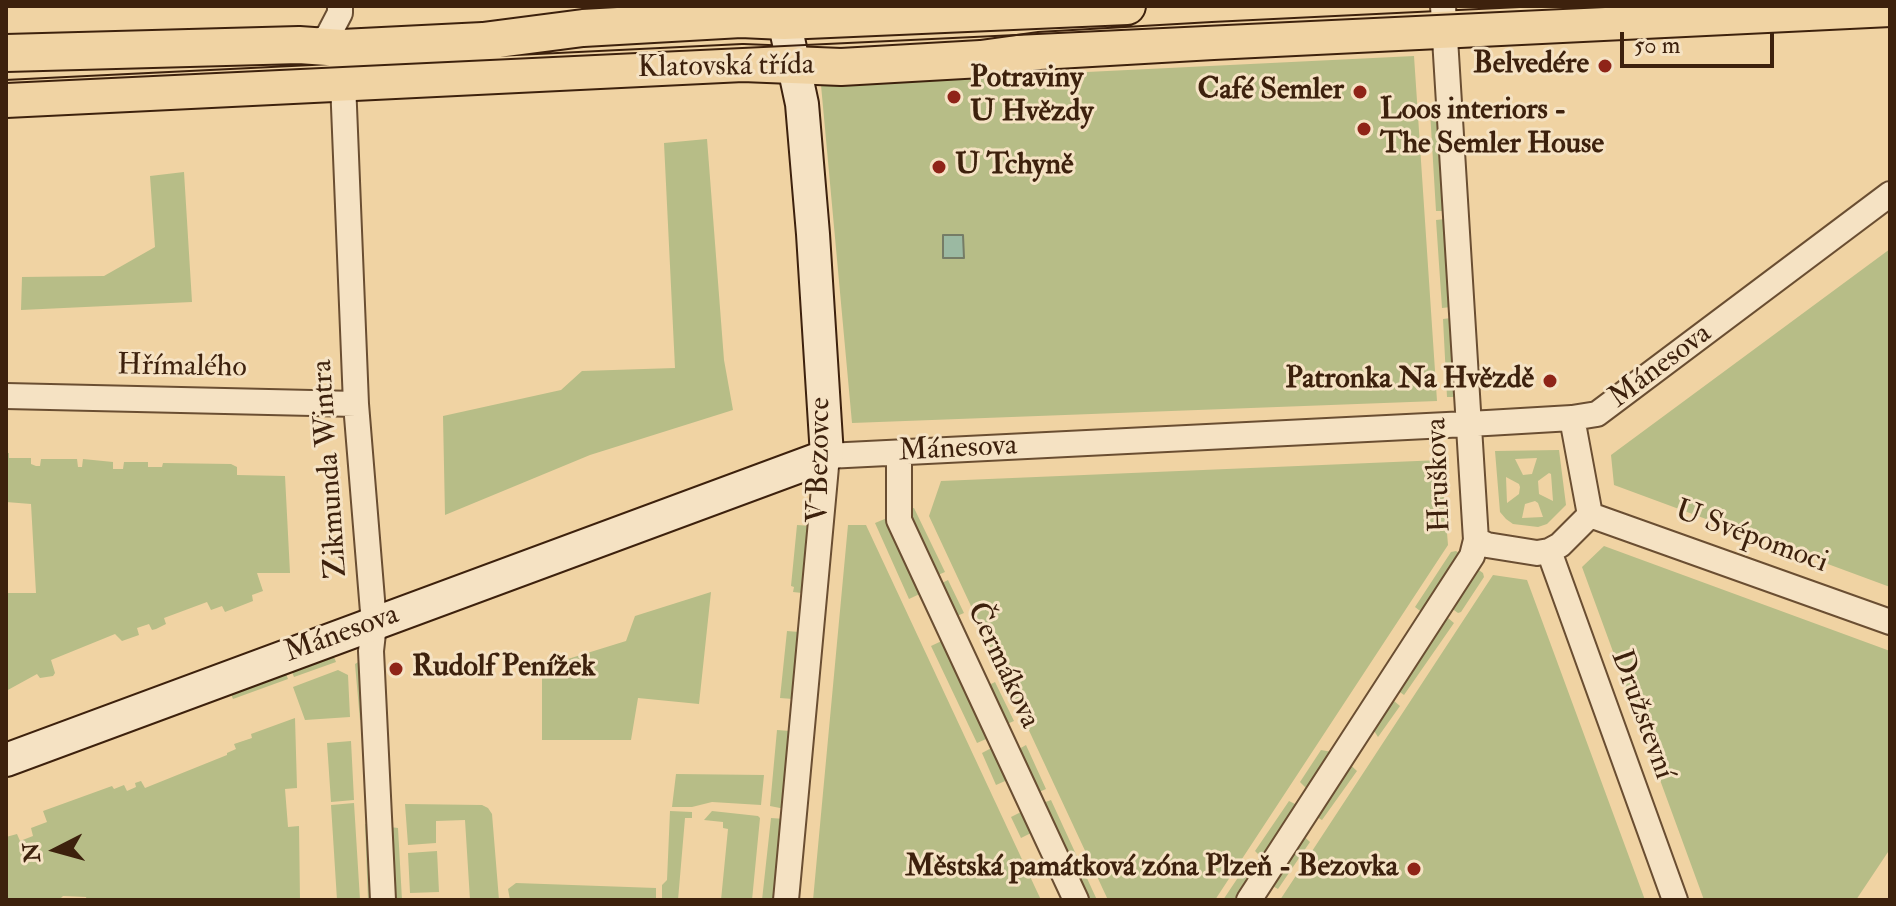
<!DOCTYPE html>
<html>
<head>
<meta charset="utf-8">
<style>
  body { margin:0 }
  #map { position:relative; width:1896px; height:906px; overflow:hidden; background:#f0d3a3; font-family:"IM FELL Double Pica",serif }
  canvas { display:block }
  .frame { position:absolute; inset:0; border:8px solid #3d210d; pointer-events:none }
  .north { position:absolute; left:16px; top:810px; width:80px; height:80px; -webkit-text-stroke:6px #f5e2c3; paint-order:stroke; rotate:264deg; font-size:22px; font-weight:700; line-height:32px; text-align:center; color:#3d210d }
  .north::after { content:''; display:block; margin:auto; width:28px; height:36px; background:#3d210d; clip-path:polygon(50% 0,100% 100%,50% 72%,0 100%) }
  .scale { position:absolute; left:1620px; top:32px; width:154px; height:36px; box-sizing:border-box; border:4px solid #3d210d; border-top:0; padding-left:10px; font-size:24px; line-height:28px; white-space:nowrap; color:#3d210d; -webkit-text-stroke:6px #f5e2c3; paint-order:stroke }
</style>
</head>
<body>
<div id="map">
<canvas width="1896" height="906"></canvas>
<div class="frame"></div>
<div class="north">N</div>
<div class="scale">50 m</div>
</div>
<script>
const context = document.querySelector('canvas').getContext('2d');
context.lineJoin = 'round';
function fillPath(path, color) {
  context.fillStyle = color;
  context.fill(path, 'evenodd');
}
function toPath(rows) {
  const path = new Path2D();
  for (const r of rows) {
    path.moveTo(r[0], r[1]);
    for (let i = 2; i < r.length; i += 2) path.lineTo(r[i], r[i + 1]);
  }
  return path;
}
function stroke(path, color, width, dash) {
  context.strokeStyle = color;
  context.lineWidth = width;
  context.lineCap = dash ? 'butt' : 'round';
  context.setLineDash(dash || []);
  context.stroke(path);
}
function write(font, color, halo, rows, align = 'center') {
  context.font = font + ' "IM FELL Double Pica",serif';
  context.lineWidth = 6;
  context.setLineDash([]);
  context.textBaseline = 'middle';
  context.strokeStyle = halo;
  context.fillStyle = color;
  for (const [text, x, y, turn = 0] of rows) {
    context.save();
    context.translate(x, y);
    context.rotate((+turn || 0) * Math.PI / 180);
    context.textAlign = isNaN(turn) ? turn : align;
    if (halo) context.strokeText(text, 0, 0);
    context.fillText(text, 0, 0);
    context.restore();
  }
}
const green = toPath([
  [1414,56,1437,401,852,423,821,85],
  [1438,110,1445,211,1436,211,1430,111],
  [707,139,724,360,733,410,590,455,445,515,443,416,561,390,582,371,675,368,664,143],
  [184,172,192,302,21,310,22,277,104,276,155,247,150,176],
  [1445,219,1451,307,1442,308,1436,220],
  [1890,249,1890,587,1614,485,1611,455],
  [1451,318,1456,397,1447,397,1443,319],
  [1559,450,1566,505,1547,524,1538,527,1513,524,1506,519,1500,512,1495,451],
  [1537,458,1532,474,1523,475,1515,459],
  [1549,473,1551,474,1553,501,1539,494,1538,481],
  [1506,477,1519,484,1520,487,1519,494,1507,503],
  [1535,501,1538,503,1543,517,1522,518,1525,504],
  [6,453,9,453,9,458,31,458,31,464,36,466,40,466,41,459,77,459,78,467,82,467,83,459,113,462,113,469,123,469,124,462,148,462,148,467,162,467,163,463,231,464,237,467,237,475,285,476,290,573,257,573,263,591,252,595,253,601,225,612,222,606,211,610,207,602,164,618,166,624,156,629,152,630,149,624,137,628,139,635,122,641,115,634,51,660,55,673,53,676,40,678,37,674,6,691,6,593,36,593,31,504,6,502],
  [1441,460,1448,545,1215,900,1108,900,929,516,941,481],
  [914,508,945,572,938,575,910,516,908,509],
  [892,516,926,591,909,599,875,523],
  [797,525,812,526,802,593,793,592,794,587,791,586],
  [848,525,866,525,1041,900,813,900],
  [1604,546,1890,651,1890,849,1856,900,1704,900,1582,567],
  [1456,551,1462,555,1424,614,1415,607,1451,552],
  [1473,566,1483,573,1484,577,1461,612,1458,613,1447,605],
  [1493,575,1527,580,1645,900,1280,900],
  [948,580,964,613,957,616,942,583],
  [711,592,699,704,638,698,631,740,542,740,542,667,626,641,635,616],
  [1442,613,1454,623,1404,695,1393,687],
  [787,631,799,632,793,699,780,698],
  [948,638,993,736,977,743,931,646],
  [332,652,336,662,294,677,290,667],
  [360,661,365,720,360,720,355,664],
  [284,669,288,679,233,699,229,689],
  [338,670,348,675,350,717,305,720,293,687],
  [995,682,1014,721,1007,724,989,685],
  [1387,695,1400,706,1378,737,1369,723],
  [295,718,297,788,285,789,288,827,299,826,300,900,105,898,87,900,86,897,63,896,59,900,6,900,6,837,17,834,20,841,33,836,31,828,47,822,43,811,112,786,114,789,124,785,127,791,136,787,135,783,141,781,145,788,227,755,227,753,236,749,234,744,252,738,251,734],
  [777,730,790,731,785,809,770,806],
  [351,741,354,800,331,802,327,743],
  [997,745,1012,778,996,785,982,753],
  [1026,745,1046,789,1039,792,1019,749],
  [1321,750,1332,752,1307,789,1300,782],
  [1345,760,1357,771,1322,820,1310,813],
  [676,774,764,775,761,805,712,802,692,807,672,807],
  [1051,800,1097,900,1089,900,1043,803],
  [1289,801,1297,805,1262,858,1255,851],
  [354,803,360,900,337,900,331,805],
  [405,804,482,805,488,808,492,814,499,900,470,900,465,820,436,821,436,843,408,845],
  [1027,809,1037,830,1021,838,1011,817],
  [670,811,692,812,692,818,685,818,678,900,662,900,662,885,667,880],
  [712,811,758,816,760,818,752,900,721,900,728,829,723,828,723,822,704,820],
  [771,818,785,819,777,900,762,900],
  [365,824,371,824,375,900,368,900],
  [390,827,398,828,402,900,393,900],
  [1298,831,1310,842,1278,889,1265,882],
  [437,851,439,892,410,893,408,853],
  [1249,861,1256,866,1234,900,1223,900],
  [516,883,656,888,656,900,510,900,508,889]
]);
const water = toPath([
  [943,235,963,235,964,258,943,258,943,235]
]);
const street = toPath([
  [305,44,322,40,328,36,340,13,340,6],
  [343,82,356,404,374,624,371,651,383,900],
  [6,396,356,404],
  [1572,418,1590,515],
  [899,453,899,520,1076,900],
  [1590,515,1890,622],
  [1476,540,1487,545,1537,553,1549,551,1560,545,1590,515],
  [1549,551,1675,900],
  [786,900,827,456,1487,423,1572,418,1597,414,1890,194],
  [1249,900,1472,556,1476,540,1443,6]
]);
const secondary = toPath([
  [6,760,827,456,813,234,802,104,781,6]
]);
const primary = toPath([
  [6,53,299,45,342,48,483,41,583,28,741,19,784,21,1127,6],
  [6,99,743,63,841,67,981,59,1039,51,1213,41,1890,8]
]);
const tram = toPath([
  [6,83,1626,6]
]);
const markers = [
  [1605,66,8,"#8f2418"],
  [1360,92,8,"#8f2418"],
  [954,97,8,"#8f2418"],
  [1364,129,8,"#8f2418"],
  [939,167,8,"#8f2418"],
  [1550,381,8,"#8f2418"],
  [396,669,8,"#8f2418"],
  [1414,869,8,"#8f2418"]
];
const poiNames = [
  ["Belvedére",1589,66],
  ["Potraviny",970,80,"left"],
  ["U Hvězdy",970,114,"left"],
  ["Café Semler",1344,92],
  ["Loos interiors -",1380,112,"left"],
  ["The Semler House",1380,146,"left"],
  ["U Tchyně",955,167,"left"],
  ["Patronka Na Hvězdě",1534,381],
  ["Rudolf Penížek",412,669,"left"],
  ["Městská památková zóna Plzeň - Bezovka",1398,869]
];
const streetNames = [
  ["Klatovská třída",726,68,-1],
  ["Mánesova",1661,367,-37],
  ["Hřímalého",182,368,1],
  ["Mánesova",958,450,-3],
  ["V Bezovce",821,460,-89],
  ["Zikmunda Wintra",331,469,-94],
  ["Hruškova",1440,475,-92],
  ["U Svépomoci",1751,538,20],
  ["Mánesova",342,635,-20],
  ["Čermákova",1002,666,65],
  ["Družstevní",1641,715,70]
];
fillPath(green, '#b7bd87');
fillPath(water, '#9bb9a2');
stroke(water, '#757c66', 2);
stroke(street, '#6a4e32', 28);
stroke(secondary, '#3d210d', 36);
stroke(primary, '#3d210d', 40);
stroke(street, '#f5e2c3', 24);
stroke(secondary, '#f5e2c3', 32);
stroke(primary, '#f0d3a3', 36);
stroke(tram, '#3d210d', 2);
for (const [x, y, r, color] of markers) {
  const dot = new Path2D();
  dot.arc(x, y, r, 0, 2 * Math.PI);
  context.fillStyle = color;
  context.fill(dot);
  stroke(dot, '#f5e2c3', 3);
}
write('bold 30px', '#3d210d', '#f5e2c3', poiNames, 'right');
write('30px', '#3d210d', '#f5e2c3', streetNames);
</script>
</body>
</html>
